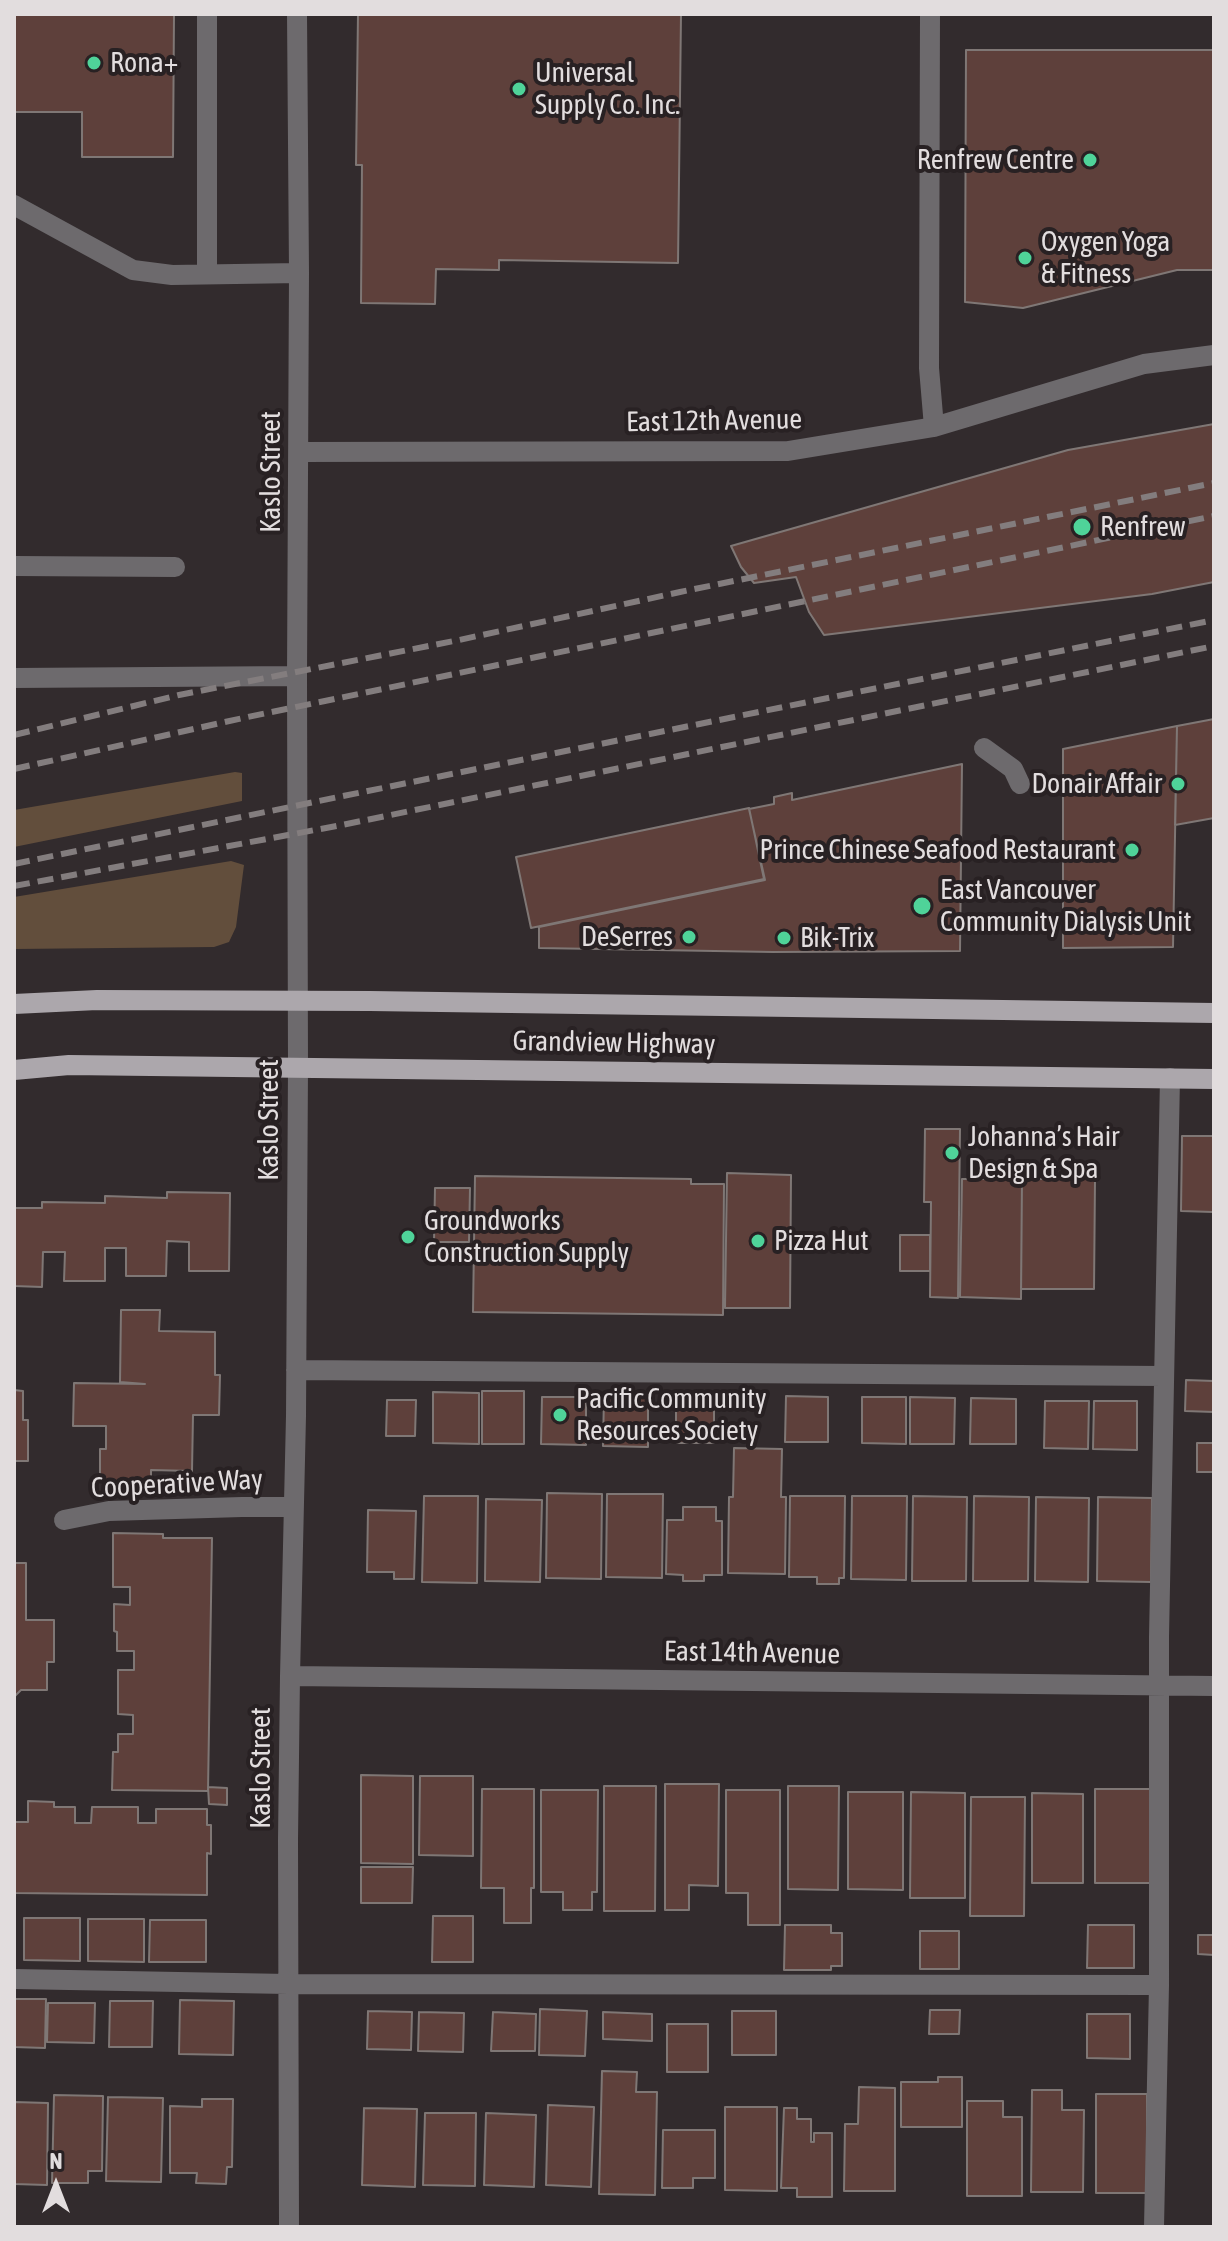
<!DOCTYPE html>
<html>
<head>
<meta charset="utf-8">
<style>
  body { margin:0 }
  #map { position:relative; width:1228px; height:2241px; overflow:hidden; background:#322b2d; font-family:"Asap Condensed",sans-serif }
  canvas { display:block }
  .frame { position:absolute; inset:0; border:16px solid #e2ddde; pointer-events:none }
  .north { position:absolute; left:16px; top:2145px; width:80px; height:80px; -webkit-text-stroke:6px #282123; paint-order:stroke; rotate:0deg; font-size:22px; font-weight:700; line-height:32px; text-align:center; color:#e2ddde }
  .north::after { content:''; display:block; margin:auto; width:28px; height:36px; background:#e2ddde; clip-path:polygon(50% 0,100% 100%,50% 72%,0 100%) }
</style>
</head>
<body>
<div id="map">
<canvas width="1228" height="2241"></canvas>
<div class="frame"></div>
<div class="north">N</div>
</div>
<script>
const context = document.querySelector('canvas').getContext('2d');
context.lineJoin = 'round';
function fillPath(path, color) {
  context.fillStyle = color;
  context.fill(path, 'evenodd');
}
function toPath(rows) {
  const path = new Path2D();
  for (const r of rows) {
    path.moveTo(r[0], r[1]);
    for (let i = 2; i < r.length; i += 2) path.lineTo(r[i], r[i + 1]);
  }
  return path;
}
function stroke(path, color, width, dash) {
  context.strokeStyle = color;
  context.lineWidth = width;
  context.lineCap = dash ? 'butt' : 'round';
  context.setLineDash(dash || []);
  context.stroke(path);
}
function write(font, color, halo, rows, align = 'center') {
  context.font = font + ' "Asap Condensed",sans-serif';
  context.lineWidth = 8;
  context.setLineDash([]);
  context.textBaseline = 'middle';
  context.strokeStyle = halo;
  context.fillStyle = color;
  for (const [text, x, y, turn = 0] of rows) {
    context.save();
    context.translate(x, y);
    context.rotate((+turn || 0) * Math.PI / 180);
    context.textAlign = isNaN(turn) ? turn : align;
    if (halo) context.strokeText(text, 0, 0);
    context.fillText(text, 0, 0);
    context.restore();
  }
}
const green = toPath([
  [235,772,242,773,242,801,14,847,14,810],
  [231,861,244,865,236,927,229,942,214,947,14,949,14,897]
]);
const building = toPath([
  [14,14,174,14,173,157,82,157,82,112,14,112,14,14],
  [358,14,681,14,678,263,499,260,499,270,436,269,435,304,361,303,362,165,356,165,358,14],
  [966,50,1214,50,1214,270,1177,270,1023,308,965,302,966,50],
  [1214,424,1214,582,1152,594,824,635,809,612,796,577,754,583,741,567,731,546,1068,450,1214,424],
  [1214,719,1214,818,1175,825,1177,726,1214,719],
  [1177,726,1173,947,1063,948,1063,749,1177,726],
  [962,764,960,951,773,952,539,948,539,927,765,880,749,809,774,804,774,797,792,793,792,800,962,764],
  [749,808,764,879,531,928,516,857,749,808],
  [925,1129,960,1129,958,1298,930,1297,931,1202,924,1202,925,1129],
  [1182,1136,1214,1136,1214,1227,1213,1212,1181,1211,1182,1136],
  [727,1173,791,1175,790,1308,725,1308,727,1173],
  [475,1176,691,1179,691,1184,724,1184,723,1315,473,1312,475,1176],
  [962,1179,1022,1179,1021,1299,960,1297,962,1179],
  [1022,1179,1095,1179,1094,1289,1021,1289,1022,1179],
  [435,1188,470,1188,469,1242,434,1242,435,1188],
  [167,1192,230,1193,229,1271,189,1271,189,1242,167,1241,166,1276,126,1276,126,1248,105,1248,105,1281,64,1281,65,1252,43,1252,42,1287,14,1286,14,1208,42,1208,42,1202,105,1203,105,1196,167,1198,167,1192],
  [900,1235,930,1235,930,1271,900,1271,900,1235],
  [121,1310,160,1310,159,1331,215,1332,215,1375,220,1375,219,1415,193,1415,192,1471,151,1470,151,1482,100,1482,100,1449,106,1449,106,1426,73,1426,74,1383,145,1384,120,1382,121,1310],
  [1186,1380,1214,1381,1214,1412,1185,1411,1186,1380],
  [14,1390,23,1391,23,1420,28,1420,28,1461,14,1461,14,1390],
  [482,1391,524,1391,524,1444,482,1444,482,1391],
  [433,1392,479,1393,479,1444,433,1443,433,1392],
  [604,1395,648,1396,648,1447,603,1446,604,1395],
  [786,1396,828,1397,828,1442,785,1442,786,1396],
  [542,1397,586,1397,586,1445,541,1444,542,1397],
  [862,1397,906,1397,906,1444,862,1443,862,1397],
  [910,1397,955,1398,954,1444,910,1444,910,1397],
  [971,1398,1016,1399,1016,1444,970,1444,971,1398],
  [676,1399,714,1399,714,1443,676,1443,676,1399],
  [387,1400,416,1400,415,1436,386,1436,387,1400],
  [1045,1401,1089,1401,1088,1449,1044,1448,1045,1401],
  [1094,1401,1137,1401,1137,1450,1093,1449,1094,1401],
  [1197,1443,1214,1443,1214,1472,1197,1472,1197,1443],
  [734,1448,782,1449,781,1497,786,1497,785,1574,728,1573,729,1497,733,1497,734,1448],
  [547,1493,602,1494,601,1579,546,1578,547,1493],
  [607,1494,663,1494,662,1578,606,1577,607,1494],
  [424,1496,478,1496,477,1583,422,1582,424,1496],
  [790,1496,845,1496,844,1578,839,1578,839,1584,817,1584,817,1577,789,1577,790,1496],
  [852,1496,907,1496,906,1580,851,1579,852,1496],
  [913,1496,967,1497,966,1581,912,1581,913,1496],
  [974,1496,1029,1497,1028,1581,973,1581,974,1496],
  [1036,1497,1089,1498,1088,1582,1035,1581,1036,1497],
  [1098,1497,1152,1498,1151,1582,1097,1581,1098,1497],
  [486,1499,542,1500,540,1582,485,1581,486,1499],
  [683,1507,716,1507,716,1521,722,1521,722,1575,704,1575,704,1581,683,1581,683,1575,666,1574,667,1520,683,1520,683,1507],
  [368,1510,416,1511,414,1579,394,1579,394,1572,367,1572,368,1510],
  [113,1533,163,1534,163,1538,212,1538,208,1791,112,1790,113,1752,118,1752,118,1734,133,1734,133,1715,118,1714,118,1670,134,1670,134,1651,117,1651,117,1632,114,1631,114,1604,130,1605,130,1587,113,1587,113,1533],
  [14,1563,26,1563,26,1620,54,1620,54,1662,47,1662,47,1690,21,1690,14,1697,14,1563],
  [361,1775,413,1776,413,1864,361,1863,361,1775],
  [420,1776,473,1776,473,1856,419,1855,420,1776],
  [665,1784,719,1784,718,1886,689,1885,689,1910,665,1910,665,1784],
  [604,1786,656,1786,655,1911,604,1911,604,1786],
  [788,1786,839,1786,838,1890,788,1889,788,1786],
  [208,1787,227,1788,227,1805,209,1804,208,1787],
  [482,1789,534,1789,534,1888,531,1888,531,1923,504,1923,504,1888,481,1888,482,1789],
  [1095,1789,1151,1789,1150,1883,1095,1883,1095,1789],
  [541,1790,598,1790,597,1892,592,1892,592,1910,563,1910,563,1892,541,1892,541,1790],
  [726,1790,780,1790,780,1925,748,1925,748,1893,726,1893,726,1790],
  [848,1792,903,1792,903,1890,848,1889,848,1792],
  [911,1792,965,1793,965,1898,910,1898,911,1792],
  [1032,1793,1083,1794,1083,1883,1032,1883,1032,1793],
  [971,1797,1025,1797,1024,1916,970,1916,971,1797],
  [28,1801,54,1802,54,1807,75,1807,75,1823,91,1823,92,1807,138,1807,138,1823,156,1823,156,1809,207,1809,207,1825,211,1825,211,1854,207,1853,207,1895,14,1893,14,1822,28,1822,28,1801],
  [361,1867,413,1867,412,1903,361,1903,361,1867],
  [433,1916,473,1916,473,1962,432,1962,433,1916],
  [24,1918,80,1918,80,1961,24,1960,24,1918],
  [88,1919,144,1919,144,1962,88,1961,88,1919],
  [150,1920,206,1920,206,1962,149,1962,150,1920],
  [785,1925,831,1925,831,1933,842,1933,842,1966,831,1966,831,1970,784,1970,785,1925],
  [1088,1925,1134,1925,1134,1968,1087,1968,1088,1925],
  [920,1931,959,1931,959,1969,920,1969,920,1931],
  [1198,1935,1214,1935,1214,1955,1198,1954,1198,1935],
  [14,1999,46,1999,45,2048,14,2047,14,1999],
  [180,2000,234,2001,233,2055,179,2054,180,2000],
  [110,2001,153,2001,152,2047,109,2047,110,2001],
  [48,2003,95,2003,94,2043,47,2042,48,2003],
  [540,2009,587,2011,585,2056,539,2055,540,2009],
  [930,2010,960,2010,959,2034,929,2034,930,2010],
  [368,2011,412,2012,411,2050,367,2049,368,2011],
  [732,2011,776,2011,776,2055,732,2055,732,2011],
  [419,2012,464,2013,463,2052,418,2051,419,2012],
  [493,2012,536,2014,535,2051,491,2051,493,2012],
  [603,2012,652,2014,652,2041,603,2039,603,2012],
  [1087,2014,1130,2014,1130,2059,1087,2058,1087,2014],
  [667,2024,708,2024,708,2072,667,2072,667,2024],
  [602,2071,637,2072,636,2092,657,2092,655,2195,599,2194,602,2071],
  [938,2077,962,2077,962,2127,901,2127,901,2082,938,2082,938,2077],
  [859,2087,895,2088,895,2191,844,2191,845,2124,858,2124,859,2087],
  [1032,2090,1062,2090,1062,2110,1084,2110,1083,2192,1031,2192,1032,2090],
  [1096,2094,1147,2094,1147,2193,1096,2193,1096,2094],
  [54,2095,103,2096,102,2171,88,2171,88,2183,52,2183,54,2095],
  [108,2097,163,2098,161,2182,106,2181,108,2097],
  [202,2099,233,2099,232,2167,227,2167,226,2184,196,2183,197,2173,170,2173,170,2106,202,2107,202,2099],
  [967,2101,1003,2101,1003,2117,1022,2117,1022,2196,967,2196,967,2101],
  [14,2102,48,2103,47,2185,14,2184,14,2102],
  [548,2105,594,2107,591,2187,546,2185,548,2105],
  [725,2107,777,2107,777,2191,725,2190,725,2107],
  [364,2108,417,2109,415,2187,362,2185,364,2108],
  [784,2108,797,2108,797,2119,811,2119,811,2142,814,2142,814,2133,832,2133,832,2197,797,2197,797,2188,781,2188,784,2108],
  [425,2113,476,2113,475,2186,423,2185,425,2113],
  [486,2113,536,2115,534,2187,484,2185,486,2113],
  [663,2130,715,2130,715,2178,693,2178,693,2188,662,2188,663,2130]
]);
const minor = toPath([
  [930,14,929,368,934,427],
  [14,205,133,270,172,275,299,273],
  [207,274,207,14],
  [299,452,788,451,934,427,1144,364,1214,355],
  [14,566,175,567],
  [14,678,297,676],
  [984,748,1013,769,1020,784],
  [296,1370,1163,1376],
  [64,1520,109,1511,242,1507,293,1507],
  [290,1676,1214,1686],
  [14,1979,288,1984,1159,1985],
  [289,2227,288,1840,290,1676,296,1416,298,1067,297,676,299,273,297,14],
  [1154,2227,1159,1985,1159,1637,1170,1078]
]);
const major = toPath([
  [14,1004,97,1000,370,1001,1214,1013],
  [14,1070,69,1065,1214,1079]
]);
const rail = toPath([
  [14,735,179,695,459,640,680,592,1214,483],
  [14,769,243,718,1214,516],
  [14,864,343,796,1214,620],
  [14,886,342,825,1214,646]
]);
const markers = [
  [94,63,8,"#4fd399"],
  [519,89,8,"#4fd399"],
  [1090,160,8,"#4fd399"],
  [1025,258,8,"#4fd399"],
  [1082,527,10,"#4fd399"],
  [1178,784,8,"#4fd399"],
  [1132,850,8,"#4fd399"],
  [922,906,10,"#4fd399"],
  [689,937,8,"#4fd399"],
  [784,938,8,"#4fd399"],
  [952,1153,8,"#4fd399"],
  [408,1237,8,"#4fd399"],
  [758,1241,8,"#4fd399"],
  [560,1415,8,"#4fd399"]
];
const poiNames = [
  ["Rona+",110,63],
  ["Universal",535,73],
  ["Supply Co. Inc.",535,105],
  ["Renfrew Centre",1074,160,"right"],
  ["Oxygen Yoga",1041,242],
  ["& Fitness",1041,274],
  ["Renfrew",1100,527],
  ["Donair Affair",1162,784,"right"],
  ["Prince Chinese Seafood Restaurant",1116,850,"right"],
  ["East Vancouver",940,890],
  ["Community Dialysis Unit",940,922],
  ["DeSerres",673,937,"right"],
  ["Bik-Trix",800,938],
  ["Johanna’s Hair",968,1137],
  ["Design & Spa",968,1169],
  ["Groundworks",424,1221],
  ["Construction Supply",424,1253],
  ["Pizza Hut",774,1241],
  ["Pacific Community",576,1399],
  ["Resources Society",576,1431]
];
const streetNames = [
  ["East 12th Avenue",714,421,-1],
  ["Kaslo Street",271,472,-90],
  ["Grandview Highway",614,1043,1],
  ["Kaslo Street",269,1120,-90],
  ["Cooperative Way",177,1484,-3],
  ["East 14th Avenue",752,1653,1],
  ["Kaslo Street",261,1768,-90]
];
fillPath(green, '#624e3c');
fillPath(building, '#5e403b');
stroke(building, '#7f7775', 2);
stroke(minor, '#6d6a6d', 20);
stroke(major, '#aca7ac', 20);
stroke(rail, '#837d7e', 6, [16, 8]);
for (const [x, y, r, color] of markers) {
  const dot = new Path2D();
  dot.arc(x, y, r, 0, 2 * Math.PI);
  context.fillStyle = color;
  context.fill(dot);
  stroke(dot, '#282123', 3);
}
write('28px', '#e2ddde', '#282123', poiNames, 'left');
write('28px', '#e2ddde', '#282123', streetNames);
</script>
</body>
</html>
